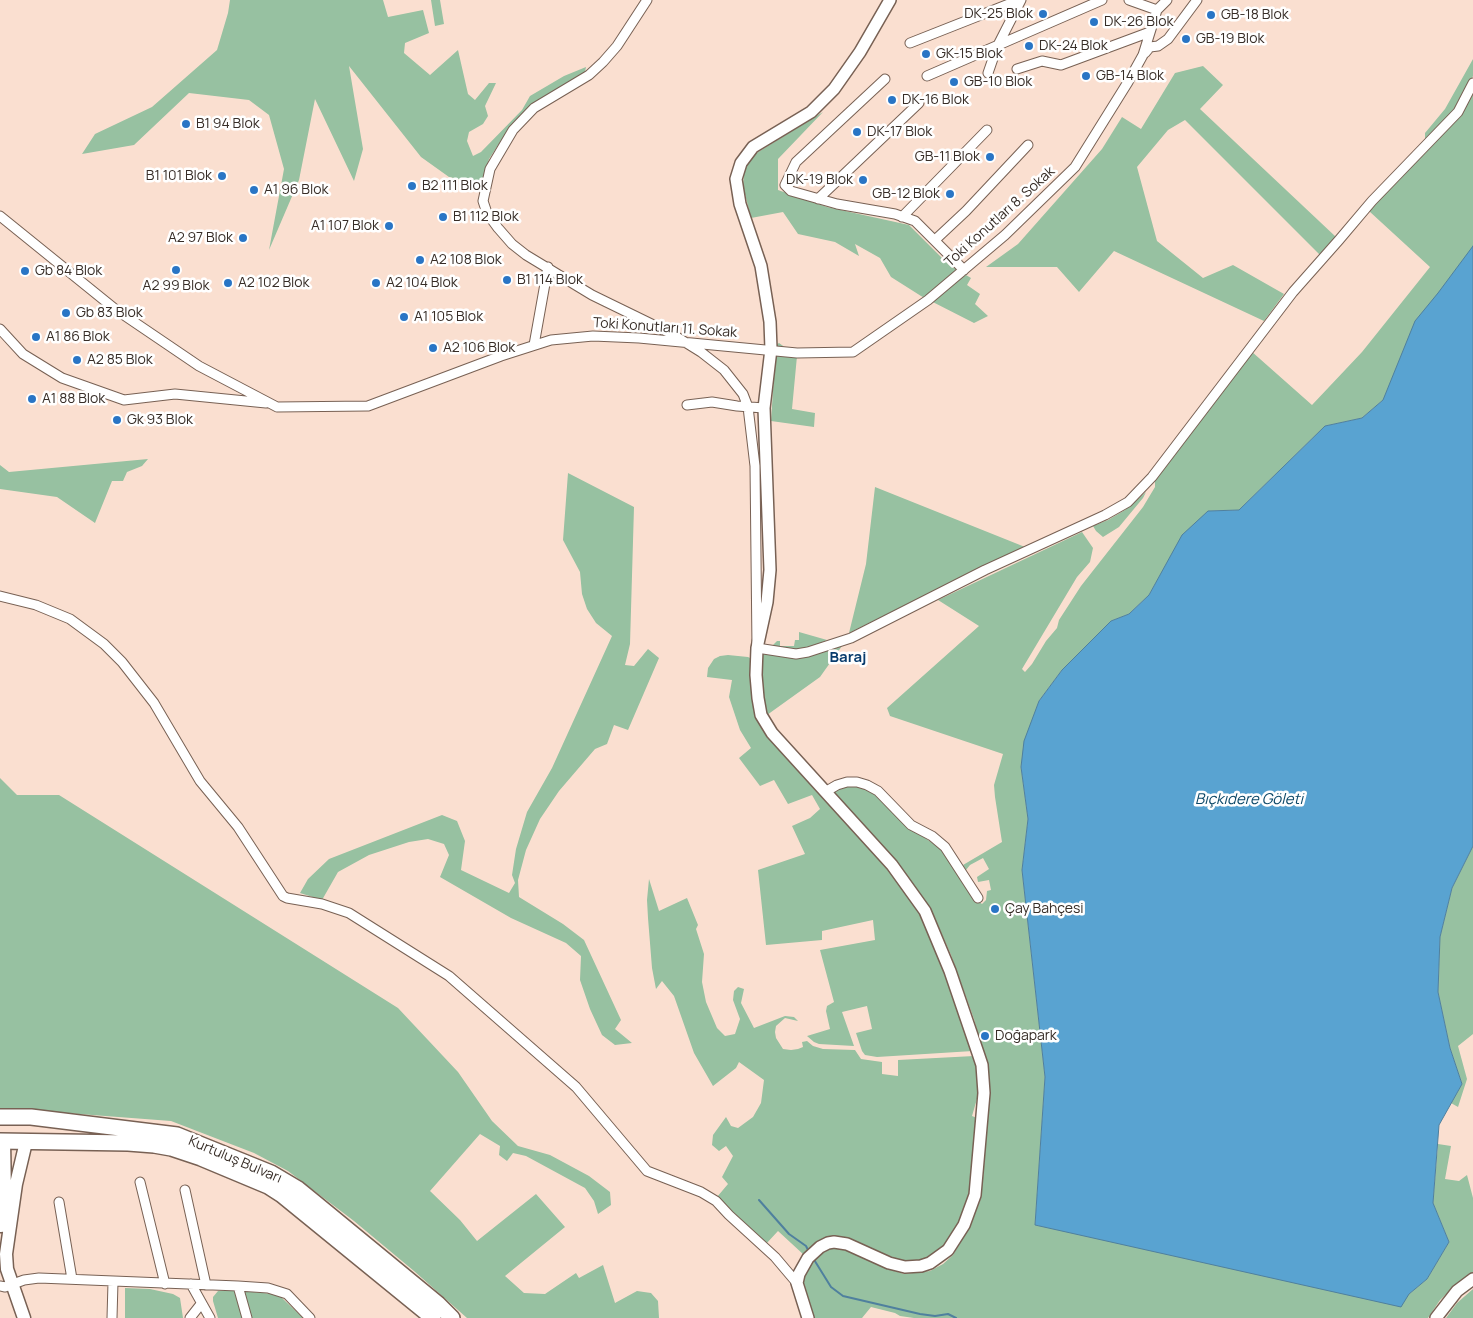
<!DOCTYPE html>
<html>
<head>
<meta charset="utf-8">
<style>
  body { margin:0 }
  canvas { display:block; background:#fadfd0 }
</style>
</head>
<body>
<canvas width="1473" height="1318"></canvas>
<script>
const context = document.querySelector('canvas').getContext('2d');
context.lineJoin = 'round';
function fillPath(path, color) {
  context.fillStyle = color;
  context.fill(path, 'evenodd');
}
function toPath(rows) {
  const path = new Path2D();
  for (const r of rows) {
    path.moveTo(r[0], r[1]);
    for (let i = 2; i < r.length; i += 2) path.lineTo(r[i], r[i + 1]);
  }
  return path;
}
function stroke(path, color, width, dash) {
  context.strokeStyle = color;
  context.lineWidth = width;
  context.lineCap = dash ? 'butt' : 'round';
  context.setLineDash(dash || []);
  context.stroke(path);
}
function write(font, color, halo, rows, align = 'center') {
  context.font = font + ' Manrope,sans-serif';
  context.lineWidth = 5;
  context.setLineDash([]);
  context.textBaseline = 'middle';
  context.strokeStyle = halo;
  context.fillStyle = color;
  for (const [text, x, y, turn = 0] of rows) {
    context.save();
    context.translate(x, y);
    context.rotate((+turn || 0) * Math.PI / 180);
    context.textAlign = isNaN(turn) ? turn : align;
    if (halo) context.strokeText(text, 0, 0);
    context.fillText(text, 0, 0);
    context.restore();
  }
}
const green = toPath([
  [230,0,383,0,388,17,423,10,429,33,405,43,404,53,430,75,458,50,468,94,475,100,489,83,496,83,485,106,488,116,483,124,469,132,467,141,473,156,481,152,522,110,530,96,564,76,586,67,585,72,533,104,504,136,489,159,481,184,449,177,421,157,349,66,363,149,354,181,315,99,299,180,269,250,284,169,269,115,249,100,189,93,134,145,82,154,95,134,152,107,217,50,228,13],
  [431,0,440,0,444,24,435,26],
  [1473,59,1473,76,1456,110,1425,140,1425,133,1445,109],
  [1203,66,1223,85,1200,109,1336,237,1320,255,1185,120,1168,130,1137,167,1157,241,1203,278,1233,265,1284,294,1264,321,1114,251,1079,292,1057,267,986,267,1018,244,1102,149,1122,117,1141,129,1175,73],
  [1473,90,1473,427,1383,400,1362,418,1325,426,1239,510,1208,511,1173,553,1149,595,1129,614,1111,621,1062,670,1039,701,1021,767,1028,819,1022,870,1045,1077,1035,1225,1409,1294,1427,1279,1449,1242,1433,1203,1438,1144,1451,1146,1445,1179,1459,1181,1467,1175,1473,1198,1473,1272,1460,1281,1440,1300,1428,1318,914,1318,900,1316,895,1313,871,1307,862,1318,812,1318,802,1287,802,1278,808,1264,822,1251,830,1248,841,1248,891,1270,904,1274,930,1271,943,1264,953,1255,965,1235,980,1201,983,1178,989,1091,989,1074,974,1019,951,955,934,916,903,869,832,792,839,787,857,785,875,792,915,831,941,849,976,899,982,904,986,900,987,891,991,890,989,880,978,882,977,877,989,869,983,858,970,865,966,870,963,865,1002,842,995,797,994,785,1003,754,890,716,887,708,979,626,938,600,1082,532,1093,548,1090,562,1077,577,1022,669,1025,672,1032,664,1046,641,1057,628,1059,620,1081,586,1143,507,1155,487,1155,481,1251,351,1312,405,1362,352,1430,267,1369,211],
  [823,112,778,159,778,190,827,207,909,225,949,265,971,278,967,285,980,294,975,304,988,316,974,323,921,296,891,277,880,258,855,244,859,256,835,242,798,234,783,212,751,218,743,186,744,173,747,165,755,154],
  [779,343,797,356,792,409,815,413,814,427,771,421,776,345],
  [148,459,142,466,127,472,123,481,112,481,95,523,57,497,0,489,0,465,9,472],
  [568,473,634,507,630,644,625,665,634,666,648,649,659,658,628,730,614,725,607,744,595,749,559,791,540,819,526,850,518,880,519,897,563,924,584,940,621,1020,615,1029,632,1043,615,1045,602,1035,590,1009,580,980,581,956,566,943,511,918,440,877,449,855,444,844,428,839,409,842,369,855,338,872,322,900,300,893,308,879,329,859,442,815,457,821,465,841,461,870,509,893,515,883,512,875,516,849,527,812,552,768,612,636,596,623,587,609,582,594,580,572,563,540],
  [875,487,1025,547,849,633,866,564],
  [1146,492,1143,498,1119,527,1103,537,1096,531,1093,526,1108,520,1125,510],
  [799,632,827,640,808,648,793,650,776,648,773,645,777,641,780,641,780,646,794,646,795,640,799,640],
  [842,646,820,677,767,715,765,710,762,679,762,653,790,657,811,656],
  [728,655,748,657,752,659,754,703,885,864,906,891,919,913,930,934,948,978,973,1051,877,1057,865,1055,862,1051,856,1033,872,1029,867,1006,842,1012,854,1046,819,1044,814,1042,807,1036,830,1029,826,1011,827,1006,834,1002,820,950,875,940,873,920,822,931,822,940,766,945,758,870,805,854,792,826,810,818,820,809,812,795,788,804,774,780,760,786,739,758,751,748,740,730,729,697,732,680,707,677,708,668,714,659,720,656],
  [0,778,17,795,59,795,398,1008,458,1072,492,1121,518,1146,550,1155,589,1176,610,1192,611,1205,598,1214,594,1201,585,1188,526,1156,513,1153,507,1161,499,1155,500,1146,480,1134,430,1191,460,1220,477,1241,536,1194,565,1227,505,1276,524,1293,545,1294,576,1273,579,1278,603,1265,615,1303,637,1291,651,1293,658,1301,659,1318,467,1318,414,1271,354,1221,288,1171,254,1153,171,1121,0,1108],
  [1473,846,1473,1034,1458,1046,1467,1079,1458,1107,1451,1103,1462,1084,1450,1048,1438,992,1440,937,1452,888],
  [649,879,659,911,687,898,698,925,696,929,704,954,702,982,706,1002,717,1028,725,1036,735,1034,740,1019,733,1000,734,991,738,987,744,989,741,1003,754,1028,785,1016,794,1017,798,1021,785,1018,776,1026,775,1032,776,1038,783,1049,791,1050,798,1049,803,1047,802,1042,807,1041,813,1046,823,1049,855,1050,861,1059,882,1062,882,1074,898,1076,898,1060,974,1056,977,1070,979,1092,972,1116,977,1118,970,1193,957,1227,941,1252,920,1263,895,1261,846,1239,804,1255,778,1231,766,1244,728,1210,717,1197,728,1184,722,1177,733,1156,726,1146,719,1151,712,1145,713,1135,726,1117,731,1126,738,1128,753,1117,761,1103,764,1080,739,1062,736,1068,713,1086,694,1053,674,996,662,981,656,989,652,968,648,918,647,900],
  [125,1288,150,1289,173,1294,180,1298,183,1318,125,1318],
  [1473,1289,1473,1318,1446,1318,1457,1303],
  [218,1291,237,1291,244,1318,218,1318,213,1301,213,1297],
  [243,1291,273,1294,281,1297,303,1318,250,1318]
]);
const water = toPath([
  [1473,246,1473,846,1452,888,1440,937,1438,992,1450,1048,1462,1084,1439,1125,1433,1203,1449,1242,1427,1279,1409,1294,1401,1307,1035,1225,1045,1077,1022,870,1028,819,1021,767,1024,741,1039,701,1062,670,1111,621,1129,614,1149,595,1182,535,1208,511,1239,510,1325,426,1362,418,1383,400,1415,321,1438,293,1473,246]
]);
const stream = toPath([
  [759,1200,789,1234,806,1246,809,1252],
  [813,1258,831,1287,843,1296,920,1314,935,1316,948,1314,956,1318]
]);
const minor = toPath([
  [647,0,617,46,603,62,589,75,534,108,513,130,490,169,483,201,487,213,498,228,512,244,526,255,592,295,672,334,701,352,724,370,743,394,748,407,755,466,757,648,796,654,808,652,851,638,985,570,1105,515,1128,502,1152,477,1293,292,1339,240,1372,201,1458,112,1473,83],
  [1129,0,1157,10],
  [910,43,1019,0],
  [1145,53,1150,47,1158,46,1168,39,1197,0],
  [1017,69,1042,61,1061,65,1150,32],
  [988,73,997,47,1021,0],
  [927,76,1102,0],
  [885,79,796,162,785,185,791,191,837,204,895,214,915,221,964,270],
  [818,199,919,103],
  [0,216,115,309,199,366,277,407,368,406,501,356,551,340,593,336,639,338,797,353,853,352,928,300,1005,235,1075,167,1128,82,1143,55,1157,10,1167,0],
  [902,217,987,130],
  [935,240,966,211,1028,145],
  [0,329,23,354,62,378,124,400,175,394,266,403],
  [534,345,548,267],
  [687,405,712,402,737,406,764,408],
  [0,596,36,605,70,619,104,644,122,662,154,703,200,781,238,827,283,896,287,898,322,904,349,913,449,976,576,1087,647,1171,701,1192,716,1201,729,1215,775,1257,797,1283],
  [825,792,837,785,847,782,857,782,867,785,878,791,911,825,932,836,945,847,978,898],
  [140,1182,165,1284],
  [185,1190,206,1285],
  [59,1202,72,1279],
  [191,1284,210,1318],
  [0,1286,5,1287,24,1280,39,1278,238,1286,268,1288,287,1294,310,1318],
  [238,1286,247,1318],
  [112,1318,113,1282],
  [190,1318,201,1304]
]);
const tertiary = toPath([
  [808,1318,797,1283,799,1274,808,1258,820,1247,828,1243,834,1242,847,1244,889,1263,905,1267,921,1266,930,1263,948,1250,964,1225,975,1195,984,1093,982,1065,978,1053,950,971,925,911,892,865,772,733,761,715,758,698,756,675,757,648,767,602,770,570,764,408,771,349,770,322,761,266,740,204,736,179,741,163,753,147,811,112,834,89,860,52,890,0],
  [1436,1318,1457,1291,1473,1279]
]);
const secondary = toPath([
  [1,1226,5,1194,4,1141],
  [24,1318,7,1269,6,1254,16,1184,26,1142]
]);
const trunk = toPath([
  [0,1117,31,1117,177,1135,271,1173,298,1189,314,1202,438,1304,452,1318],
  [0,1141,128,1143,154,1145,171,1148,201,1158,268,1186,282,1195,433,1318]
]);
const markers = [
  [1043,14,5,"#2975c5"],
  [1211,15,5,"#2975c5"],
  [1094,22,5,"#2975c5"],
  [1186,39,5,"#2975c5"],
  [1029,46,5,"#2975c5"],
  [926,54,5,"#2975c5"],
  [1086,76,5,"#2975c5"],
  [954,82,5,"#2975c5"],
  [892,100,5,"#2975c5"],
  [186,124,5,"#2975c5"],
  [857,132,5,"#2975c5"],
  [990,157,5,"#2975c5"],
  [222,176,5,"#2975c5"],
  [863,180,5,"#2975c5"],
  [412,186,5,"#2975c5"],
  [254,190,5,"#2975c5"],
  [950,194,5,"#2975c5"],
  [443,217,5,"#2975c5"],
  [389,226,5,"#2975c5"],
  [243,238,5,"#2975c5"],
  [420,260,5,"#2975c5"],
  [176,270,5,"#2975c5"],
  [25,271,5,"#2975c5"],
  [507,280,5,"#2975c5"],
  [228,283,5,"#2975c5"],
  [376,283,5,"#2975c5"],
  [66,313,5,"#2975c5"],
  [404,317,5,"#2975c5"],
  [36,337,5,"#2975c5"],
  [433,348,5,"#2975c5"],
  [77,360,5,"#2975c5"],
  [32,399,5,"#2975c5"],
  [117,420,5,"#2975c5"],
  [995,909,5,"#2975c5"],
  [985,1036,5,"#2975c5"]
];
const poiNames = [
  ["DK-25 Blok",1033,14,"right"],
  ["GB-18 Blok",1221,15],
  ["DK-26 Blok",1104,22],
  ["GB-19 Blok",1196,39],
  ["DK-24 Blok",1039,46],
  ["GK-15 Blok",936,54],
  ["GB-14 Blok",1096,76],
  ["GB-10 Blok",964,82],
  ["DK-16 Blok",902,100],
  ["B1 94 Blok",196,124],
  ["DK-17 Blok",867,132],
  ["GB-11 Blok",980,157,"right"],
  ["B1 101 Blok",212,176,"right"],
  ["DK-19 Blok",853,180,"right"],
  ["B2 111 Blok",422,186],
  ["A1 96 Blok",264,190],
  ["GB-12 Blok",940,194,"right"],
  ["B1 112 Blok",453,217],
  ["A1 107 Blok",379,226,"right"],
  ["A2 97 Blok",233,238,"right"],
  ["A2 108 Blok",430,260],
  ["Gb 84 Blok",35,271],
  ["B1 114 Blok",517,280],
  ["A2 102 Blok",238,283],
  ["A2 104 Blok",386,283],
  ["A2 99 Blok",176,286,"center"],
  ["Gb 83 Blok",76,313],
  ["A1 105 Blok",414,317],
  ["A1 86 Blok",46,337],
  ["A2 106 Blok",443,348],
  ["A2 85 Blok",87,360],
  ["A1 88 Blok",42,399],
  ["Gk 93 Blok",127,420],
  ["Çay Bahçesi",1005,909],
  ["Doğapark",995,1036]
];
const streetNames = [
  ["Toki Konutları 8. Sokak",1000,217,-42],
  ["Toki Konutları 11. Sokak",665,328,4],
  ["Kurtuluş Bulvarı",235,1160,23]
];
const neighbourhoodNames = [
  ["Baraj",848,658]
];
const waterNames = [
  ["Bıçkıdere Göleti",1249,800]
];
fillPath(green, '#97c1a1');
fillPath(water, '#59a3d1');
stroke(water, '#4f809e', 1);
stroke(stream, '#4f809e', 2);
stroke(minor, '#786154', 11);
stroke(tertiary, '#786154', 14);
stroke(secondary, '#786154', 15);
stroke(trunk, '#786154', 18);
stroke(minor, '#fff', 9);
stroke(tertiary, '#fff', 11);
stroke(secondary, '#fff', 12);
stroke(trunk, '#fff', 15);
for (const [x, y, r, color] of markers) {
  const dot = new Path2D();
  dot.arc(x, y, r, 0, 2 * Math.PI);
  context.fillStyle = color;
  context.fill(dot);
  stroke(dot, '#fff', 2);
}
write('14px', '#372d27', '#fff', poiNames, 'left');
write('14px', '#372d27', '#fff', streetNames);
write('bold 15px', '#093c6d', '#fff', neighbourhoodNames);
write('italic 15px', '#0c4868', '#fff', waterNames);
</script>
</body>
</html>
